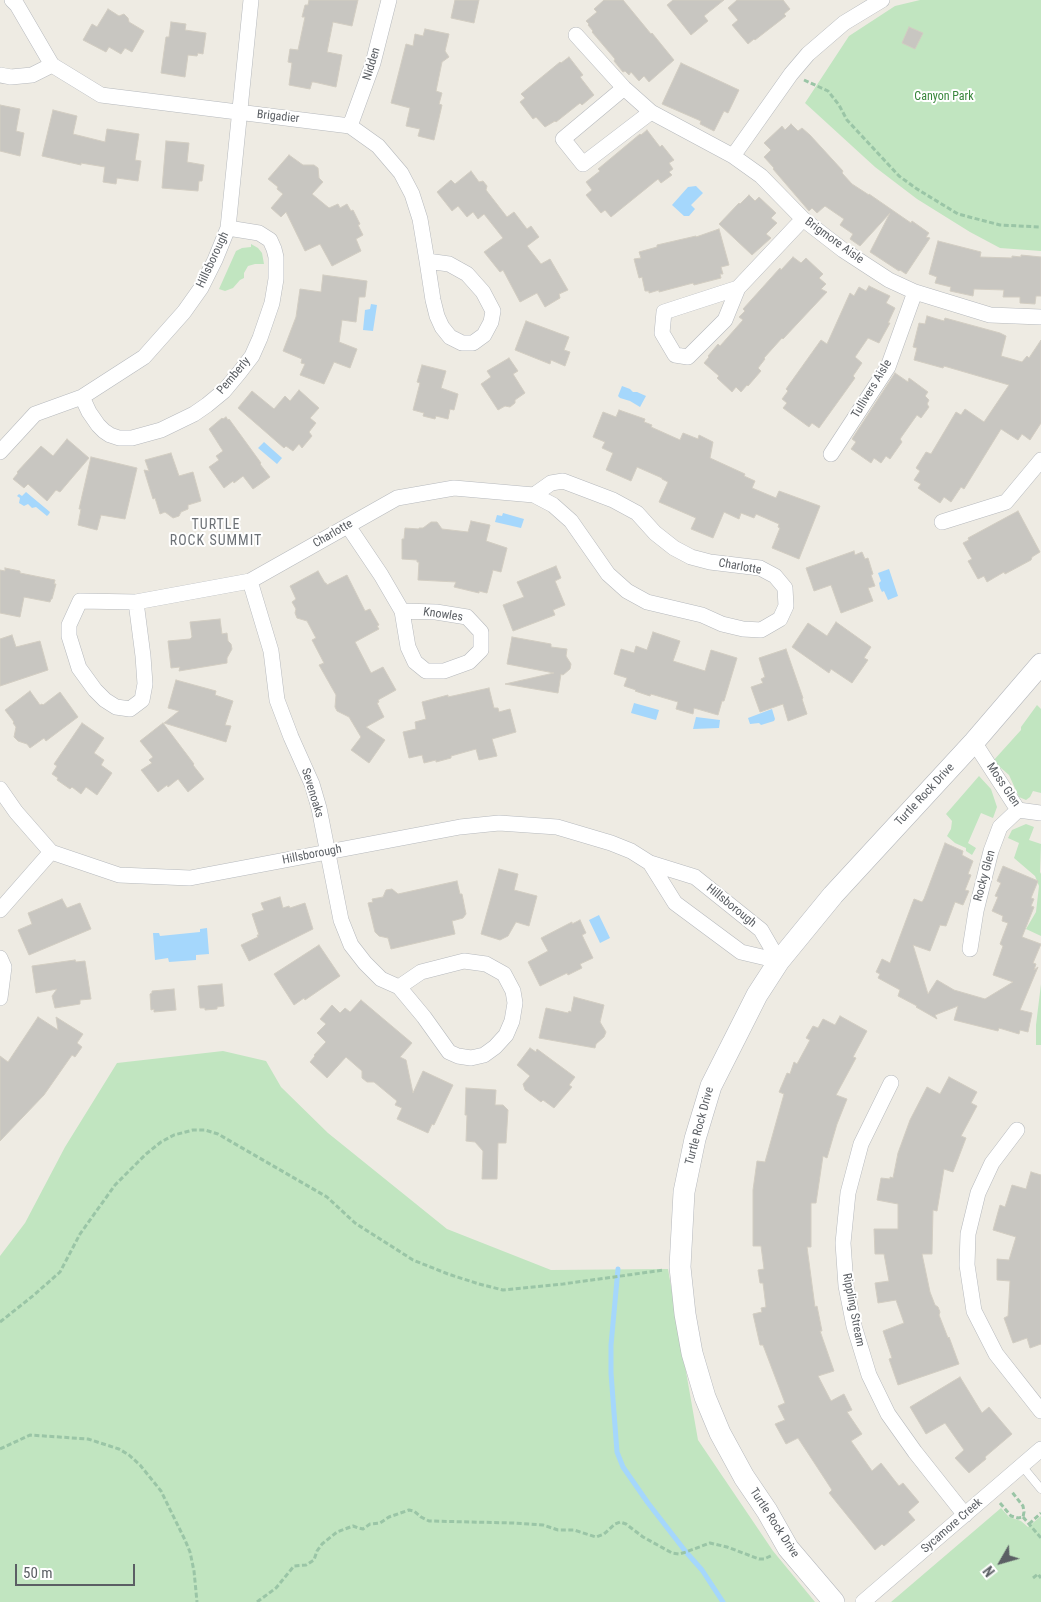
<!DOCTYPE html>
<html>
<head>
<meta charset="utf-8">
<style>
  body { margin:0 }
  #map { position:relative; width:1041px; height:1602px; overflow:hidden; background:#eeebe3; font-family:"Roboto Condensed",sans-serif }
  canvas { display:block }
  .north { position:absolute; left:976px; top:1537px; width:50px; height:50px; -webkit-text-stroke:4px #fff; paint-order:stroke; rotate:232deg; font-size:14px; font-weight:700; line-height:20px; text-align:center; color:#5b5f64 }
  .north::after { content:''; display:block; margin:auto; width:18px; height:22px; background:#5b5f64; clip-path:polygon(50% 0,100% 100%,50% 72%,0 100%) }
  .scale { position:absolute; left:15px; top:1564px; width:120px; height:22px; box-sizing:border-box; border:2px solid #5b5f64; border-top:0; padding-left:6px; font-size:15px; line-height:18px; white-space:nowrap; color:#5b5f64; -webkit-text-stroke:4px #fff; paint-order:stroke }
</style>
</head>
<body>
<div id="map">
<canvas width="1041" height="1602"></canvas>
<div class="north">N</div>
<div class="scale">50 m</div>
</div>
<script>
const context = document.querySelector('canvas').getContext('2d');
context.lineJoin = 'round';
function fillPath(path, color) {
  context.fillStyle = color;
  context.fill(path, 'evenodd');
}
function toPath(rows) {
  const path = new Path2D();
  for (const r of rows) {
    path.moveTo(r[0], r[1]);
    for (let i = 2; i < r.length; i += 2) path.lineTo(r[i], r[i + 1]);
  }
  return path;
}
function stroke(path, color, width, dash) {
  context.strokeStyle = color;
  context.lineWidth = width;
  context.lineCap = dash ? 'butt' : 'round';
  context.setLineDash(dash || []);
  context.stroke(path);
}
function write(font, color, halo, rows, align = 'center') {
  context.font = font + ' "Roboto Condensed",sans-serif';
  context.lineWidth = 4;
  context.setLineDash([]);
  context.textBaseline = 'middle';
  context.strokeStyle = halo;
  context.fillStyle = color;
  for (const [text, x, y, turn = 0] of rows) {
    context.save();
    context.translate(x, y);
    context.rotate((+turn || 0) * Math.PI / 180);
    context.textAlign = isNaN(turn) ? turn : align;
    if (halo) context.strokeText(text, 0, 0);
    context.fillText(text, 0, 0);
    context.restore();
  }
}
const green = toPath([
  [920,0,1041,0,1041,251,1000,248,970,232,917,199,875,167,805,103,849,36,895,6],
  [251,244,258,248,262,253,264,264,255,264,248,266,244,273,244,278,240,280,233,288,225,291,219,289,236,251,242,248,251,247],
  [1037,705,1041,709,1041,793,1033,791,1030,797,1026,800,1019,797,1009,775,993,761,1021,730,1021,727],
  [979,776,991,789,997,807,993,818,981,813,968,843,976,848,972,855,966,851,966,848,955,843,947,836,951,829,952,821,946,814],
  [1026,824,1034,827,1029,840,1041,844,1040,872,1041,874,1041,936,1026,929,1036,912,1039,886,1035,876,1014,858,1019,843,1008,838,1012,830],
  [1041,984,1041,1045,1036,1045,1036,1025],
  [223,1051,266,1061,281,1087,328,1133,447,1229,551,1270,668,1269,698,1440,773,1551,815,1602,0,1602,0,1256,25,1223,65,1147,117,1063],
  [1001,1508,1009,1517,1021,1521,1028,1527,1041,1516,1041,1602,891,1602]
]);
const water = toPath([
  [696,186,703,193,691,205,695,209,689,216,684,216,672,205,688,187],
  [371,304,377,305,373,331,363,330,365,310,370,309],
  [622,386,630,389,633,392,637,392,646,396,640,407,630,401,620,398,618,396],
  [264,442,282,458,277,464,258,448],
  [26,492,50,512,49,514,47,516,36,507,32,508,28,504,24,506,19,503,20,498,17,496,19,494,22,496],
  [503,513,524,519,521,528,495,522,497,515,502,516],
  [889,569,898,596,888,600,884,591,882,592,880,588,879,583,881,581,878,573],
  [634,703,659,710,656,720,631,713],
  [772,709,775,719,774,721,761,725,759,723,750,724,748,718],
  [696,717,720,720,719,728,693,729],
  [599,915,610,938,600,943,589,920],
  [207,928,209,954,196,955,196,960,169,962,168,958,155,960,153,933,159,933,160,936,200,932,200,929]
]);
const stream = toPath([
  [618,1269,611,1345,611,1373,617,1452,623,1467,648,1503,686,1552,702,1570,723,1602]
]);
const building = toPath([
  [309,0,358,0,352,26,333,22,327,52,342,55,336,87,314,82,312,82,310,89,289,85,292,63,288,62,290,49,298,50,305,17,302,17,305,5,308,5,309,0],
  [455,0,479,0,474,23,451,18,455,0],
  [604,0,623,0,651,34,652,33,674,60,649,82,644,76,639,81,631,72,629,75,625,71,623,72,614,61,615,59,592,32,593,31,588,25,589,24,586,21,597,12,594,9,604,0],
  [673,0,724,0,704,16,708,21,691,35,667,5,673,0],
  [737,0,783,0,790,9,784,14,786,16,755,40,754,39,748,44,732,25,738,20,728,8,737,0],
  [108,9,119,16,124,14,128,18,129,22,144,31,132,52,125,48,121,54,109,47,106,52,83,40,92,24,97,27,108,9],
  [171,22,186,24,185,30,206,33,203,54,198,53,197,56,188,55,185,77,161,73,166,37,169,37,171,22],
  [909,27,923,33,915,49,902,43,909,27],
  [425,29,449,34,445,51,449,57,442,62,436,91,442,93,439,104,442,105,434,140,418,136,420,129,406,126,410,108,391,103,406,44,413,46,415,34,423,36,425,29],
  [569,57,583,75,580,77,594,95,582,105,580,103,556,122,555,121,545,127,536,117,533,119,520,102,525,98,521,94,560,62,561,63,569,57],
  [681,63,739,90,728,113,724,111,714,131,700,124,701,121,662,104,681,63],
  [0,105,20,109,16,131,24,133,20,156,0,151,0,105],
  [53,110,77,116,73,134,105,142,107,129,139,134,135,160,141,161,138,181,117,178,116,184,103,182,105,167,81,163,81,165,42,156,53,110],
  [791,124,798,131,802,128,810,135,843,171,842,173,852,184,869,195,869,194,911,223,912,221,929,233,926,237,930,238,906,274,900,270,899,271,870,252,890,213,860,246,850,239,853,234,840,225,844,219,825,206,817,213,812,208,809,211,773,169,774,168,764,157,771,150,764,143,782,126,785,130,791,124],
  [647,130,660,147,662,145,674,160,669,163,673,169,669,172,672,175,661,183,658,179,611,217,605,210,601,213,586,195,592,190,586,182,600,171,598,169,640,134,641,135,647,130],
  [166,141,189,143,187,162,204,165,202,181,199,181,198,191,162,188,166,141],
  [289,155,303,165,314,165,318,168,319,178,323,182,312,194,329,208,338,204,340,208,347,204,351,211,353,210,360,224,358,225,363,235,356,239,361,251,332,266,320,244,305,251,286,212,281,217,271,208,283,194,277,189,278,187,268,179,289,155],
  [471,171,479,182,483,181,487,186,486,190,507,217,514,212,527,229,531,226,539,237,527,246,541,264,550,259,568,290,559,294,560,298,545,307,537,293,520,302,503,270,500,272,484,252,503,238,484,214,478,219,473,212,467,217,458,206,452,211,437,192,451,180,455,184,471,171],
  [749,195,755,201,759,197,776,213,771,218,777,223,766,234,771,238,752,255,719,224,739,203,740,204,749,195],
  [719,229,729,265,721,267,723,274,720,274,721,278,694,285,693,283,659,292,659,290,649,293,649,291,645,291,642,277,639,278,634,259,641,258,639,252,657,247,657,245,696,236,696,237,719,229],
  [938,241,981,252,980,257,1012,258,1012,256,1021,257,1021,255,1041,257,1041,296,1036,296,1035,304,1020,303,1020,297,1003,297,1004,290,974,289,973,296,950,291,951,287,935,283,937,277,929,274,938,241],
  [793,257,801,263,806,258,823,274,819,278,826,284,821,289,827,292,783,339,782,338,764,358,765,359,758,368,761,371,748,386,747,385,741,392,736,387,732,392,717,378,719,376,704,363,709,357,708,356,718,344,720,346,743,320,739,317,745,311,743,309,780,268,781,270,793,257],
  [323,275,367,281,365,297,359,297,356,322,342,320,339,342,357,349,350,368,334,362,324,384,300,375,305,364,301,363,302,359,283,351,296,317,300,289,321,292,323,275],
  [869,286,890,296,886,303,895,308,888,323,890,323,879,343,868,338,855,357,862,363,853,376,855,378,819,428,812,423,809,427,783,408,787,403,782,399,788,391,786,389,821,340,827,344,850,293,854,296,859,287,866,291,869,286],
  [927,316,944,321,945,318,1000,333,1006,336,1001,356,1022,362,1027,356,1029,358,1041,340,1041,423,1030,440,1022,434,1018,440,1001,429,964,489,961,487,951,502,944,497,940,503,918,488,921,484,914,480,920,471,916,468,926,452,931,454,956,412,961,415,965,409,984,422,1009,385,944,366,943,368,914,360,917,348,913,347,919,323,925,324,927,316],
  [526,321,569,337,564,350,570,352,565,366,551,360,550,364,515,350,526,321],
  [509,358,518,371,513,374,525,393,515,400,515,403,510,407,505,406,498,410,481,384,491,377,487,371,509,358],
  [422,365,446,371,441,388,458,394,454,410,450,409,448,419,436,416,435,419,423,416,424,413,413,410,420,383,417,382,422,365],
  [895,373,908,382,909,378,928,392,925,396,929,400,927,404,929,407,921,418,917,415,900,439,902,442,890,459,886,456,881,463,874,458,871,463,851,449,856,442,852,439,895,373],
  [299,390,319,408,310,418,316,423,309,432,312,436,302,448,299,444,293,451,286,446,284,448,238,408,252,391,274,409,285,396,290,401,299,390],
  [619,410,645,419,644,422,652,425,651,427,680,440,683,433,698,439,699,435,713,442,710,458,745,474,744,476,755,481,752,488,776,498,779,491,820,506,799,559,772,548,780,528,778,527,779,524,756,514,754,518,741,513,739,519,724,512,713,538,691,529,696,518,659,502,668,482,662,479,662,478,637,467,631,481,606,470,613,453,602,448,605,442,593,437,603,412,616,417,619,410],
  [226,417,228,420,229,419,261,463,260,464,270,477,253,489,243,476,234,483,233,481,224,488,209,467,219,460,216,456,223,451,209,429,222,418,223,419,226,417],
  [67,439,89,458,60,492,56,490,47,501,28,484,24,488,13,479,18,473,17,472,41,446,53,456,67,439],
  [171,453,179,476,193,472,201,501,188,505,188,509,181,512,179,516,173,518,165,512,160,514,155,498,153,499,144,470,149,471,145,460,171,453],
  [91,457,137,468,125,519,101,515,97,530,78,525,81,509,79,509,91,457],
  [1018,511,1040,552,1032,557,1031,560,1005,574,1004,572,987,582,984,576,978,579,968,561,972,559,963,543,969,540,968,538,1018,511],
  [471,521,490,525,486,541,507,548,501,572,493,570,487,593,479,591,479,593,454,587,456,582,418,580,419,562,417,562,417,560,402,559,402,539,404,539,405,528,419,529,419,528,423,528,431,522,437,522,442,529,468,532,471,521],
  [854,551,855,555,862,552,865,559,868,558,873,574,871,575,875,586,868,588,873,601,841,613,831,585,814,591,806,568,854,551],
  [556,566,561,578,555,581,565,605,553,610,555,615,513,631,503,605,524,597,517,582,556,566],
  [5,568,20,571,20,573,55,580,54,584,56,584,52,599,51,599,50,602,24,597,20,617,0,613,0,570,5,571,5,568],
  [318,571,325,583,326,583,327,585,347,575,365,611,370,609,371,611,379,625,377,626,379,629,355,642,371,673,383,667,396,690,378,700,379,702,377,703,384,717,366,727,385,740,369,763,351,750,361,737,349,717,337,711,335,707,336,695,319,665,324,663,312,640,316,638,307,621,297,618,295,613,296,609,292,602,296,599,290,586,318,571],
  [220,619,222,634,227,633,228,641,231,644,232,649,227,658,227,663,179,671,180,667,171,668,168,641,190,639,192,637,190,622,220,619],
  [836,622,871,647,864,658,868,660,852,683,831,669,829,673,792,647,808,623,827,636,836,622],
  [653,632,680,641,673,661,705,671,711,650,737,658,724,701,722,701,718,715,694,708,693,714,676,709,678,702,651,694,650,696,635,691,636,690,624,686,627,678,614,674,621,649,634,653,636,646,647,650,653,632],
  [12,635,16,647,40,641,48,670,0,686,0,639,12,635],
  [512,637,551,644,551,647,567,649,566,656,571,664,570,669,563,675,561,674,558,693,505,684,554,673,507,664,512,637],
  [786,649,803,698,802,699,807,714,788,721,783,704,760,712,751,687,763,683,761,679,765,677,759,658,786,649],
  [176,680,216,691,215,695,233,701,225,725,231,726,226,742,164,723,179,711,168,708,176,680],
  [489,688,494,708,498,708,499,712,510,709,516,732,492,739,497,756,479,760,476,749,451,756,451,758,436,762,436,760,424,763,422,755,409,758,403,732,416,729,415,722,426,719,422,702,448,695,448,697,489,688],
  [30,691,40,705,42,704,43,705,60,692,78,717,46,741,44,738,30,748,27,744,18,741,14,737,16,727,13,723,14,722,5,710,30,691],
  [82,723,104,738,94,753,104,760,101,765,112,773,97,795,86,787,81,794,72,787,70,789,57,780,58,778,52,774,57,766,54,764,82,723],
  [163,723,194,764,193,765,204,779,188,792,178,779,168,787,167,785,158,792,141,770,152,763,149,760,153,757,140,741,163,723],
  [945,843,963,851,962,855,973,861,968,874,971,875,965,890,969,891,963,905,955,902,946,926,940,925,930,951,913,945,928,994,937,980,954,990,985,999,1013,982,993,975,1003,946,1000,944,1008,923,1002,921,1003,916,992,911,998,897,995,896,1001,883,997,881,1003,866,1038,881,1031,898,1034,899,1031,906,1034,907,1022,937,1041,944,1033,963,1036,964,1034,970,1038,967,1020,1010,1032,1013,1028,1032,1020,1030,1019,1034,999,1028,998,1031,954,1020,958,1006,935,1015,937,1019,916,1007,917,1006,898,996,900,990,878,978,880,974,876,972,882,959,890,963,914,899,922,902,924,899,945,843],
  [499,869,518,874,514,890,537,896,529,926,516,922,508,936,500,940,481,934,499,869],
  [457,881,460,894,462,894,466,914,463,918,452,921,455,934,391,949,388,938,379,936,375,932,368,903,373,902,372,899,383,897,386,890,392,889,398,894,457,881],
  [280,897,283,908,289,906,290,908,305,903,313,929,249,961,241,945,258,937,257,935,259,935,252,914,264,910,261,903,280,897],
  [62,899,67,908,80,903,91,929,29,955,18,930,32,924,28,913,62,899],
  [580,920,586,933,582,935,593,958,580,964,582,968,568,975,567,973,540,986,528,962,548,951,541,938,572,922,572,924,580,920],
  [319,945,340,976,305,1000,304,998,294,1005,274,974,319,945],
  [75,960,76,962,85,961,91,999,80,1000,80,1004,55,1008,52,996,57,989,36,993,32,966,75,960],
  [222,984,224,1006,217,1007,217,1009,205,1010,205,1008,200,1008,198,986,222,984],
  [174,989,176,1010,154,1012,154,1009,151,1010,150,994,152,993,152,991,174,989],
  [574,997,604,1005,600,1022,606,1032,604,1037,596,1044,595,1048,539,1038,546,1008,568,1013,569,1011,571,1012,574,997],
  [361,1000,412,1043,400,1057,406,1060,413,1093,423,1071,453,1085,434,1125,432,1124,428,1133,397,1119,402,1108,395,1105,397,1101,374,1082,367,1082,362,1078,362,1071,346,1057,327,1078,310,1062,315,1056,314,1055,326,1042,317,1033,326,1024,320,1019,332,1005,340,1013,345,1008,350,1012,361,1000],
  [840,1016,867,1031,853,1057,856,1058,836,1095,847,1099,837,1124,827,1158,823,1156,816,1203,811,1203,811,1247,807,1247,815,1307,817,1306,822,1331,820,1331,834,1371,818,1376,831,1401,844,1394,852,1410,847,1412,862,1434,851,1441,872,1471,881,1463,899,1486,903,1483,919,1502,908,1512,915,1520,884,1546,882,1544,875,1550,829,1493,832,1490,798,1438,786,1444,775,1424,785,1420,778,1406,785,1403,763,1345,760,1345,753,1314,762,1312,761,1308,766,1307,763,1283,760,1283,758,1270,764,1269,761,1246,753,1246,753,1190,757,1161,765,1162,784,1094,779,1092,787,1073,790,1074,794,1062,797,1064,810,1040,806,1038,813,1026,818,1028,823,1019,835,1025,840,1016],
  [38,1017,58,1030,56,1017,83,1034,77,1043,82,1047,75,1057,72,1055,44,1095,0,1141,0,1056,8,1062,38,1017],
  [530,1048,536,1052,537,1049,575,1077,569,1085,572,1087,554,1108,543,1100,541,1102,525,1090,523,1084,530,1076,517,1065,530,1048],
  [949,1077,977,1092,971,1103,977,1106,961,1136,966,1138,953,1172,944,1169,937,1211,933,1210,932,1254,922,1254,930,1292,935,1305,938,1307,940,1312,939,1315,948,1338,949,1337,959,1364,898,1385,889,1359,892,1358,883,1331,904,1323,896,1300,878,1303,875,1283,889,1281,884,1254,875,1254,874,1229,898,1229,898,1204,877,1200,881,1178,890,1179,890,1177,893,1178,898,1153,910,1120,927,1087,940,1094,949,1077],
  [466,1088,496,1090,495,1105,503,1105,508,1110,506,1143,498,1143,497,1179,482,1179,483,1151,475,1142,466,1141,467,1115,465,1115,466,1088],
  [1031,1172,1041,1175,1041,1344,1030,1348,1027,1338,1013,1343,1004,1318,1008,1316,1010,1281,997,1280,997,1259,1009,1260,1016,1237,993,1230,1000,1205,1005,1207,1012,1185,1026,1189,1031,1172],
  [960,1377,982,1413,989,1407,1012,1434,985,1457,986,1459,969,1473,955,1458,964,1450,945,1423,926,1434,910,1407,960,1377]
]);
const path = toPath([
  [804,80,828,91,839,105,847,120,899,176,917,189,958,214,1000,225,1041,227],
  [0,1322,34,1295,60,1272,80,1234,115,1185,146,1154,161,1142,174,1135,193,1130,205,1130,218,1134,327,1197,355,1223,413,1260,448,1274,479,1284,503,1290,563,1284,664,1270],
  [0,1449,30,1435,88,1439,119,1449,129,1455,140,1465,161,1491,185,1540,190,1552,194,1571,197,1602],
  [1000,1503,1011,1516,1018,1518,1023,1517,1024,1512,1023,1506,1012,1492],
  [1023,1517,1041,1538],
  [1029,1524,1041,1513],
  [1033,1578,1038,1574,1041,1578],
  [257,1602,276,1588,294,1566,306,1565,314,1560,317,1551,322,1544,337,1532,353,1526,358,1528,363,1529,370,1524,380,1523,389,1517,409,1510,414,1511,421,1517,429,1521,513,1523,543,1525,558,1530,574,1530,596,1537,604,1534,615,1524,620,1522,626,1524,643,1537,672,1553,679,1554,686,1552,710,1543,727,1547,759,1559,764,1559,773,1555]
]);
const lane = toPath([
  [1022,1466,1041,1489]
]);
const street = toPath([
  [12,0,17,5,52,65,101,95,350,126,378,146,401,173,412,194,420,219,427,261,433,300,437,316,442,327,450,337,462,343,473,343,484,335,491,322,493,311,483,292,467,274,449,264,427,261],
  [576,35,624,88,651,112,733,156,761,176,803,219,843,250,889,280,915,292,990,315,1041,317],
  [0,75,11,77,32,75,52,65],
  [624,88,563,139,583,164,651,112],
  [350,126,373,63,389,0],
  [733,156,791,74,808,54,844,23,882,0],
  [738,288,664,312,662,333,675,355,688,357,725,320,738,288,803,219],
  [82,397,89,412,98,425,104,431,110,435,119,438,132,438,161,430,194,414,207,405,224,391,239,373,252,356,260,338,272,303,276,279,276,257,274,249,270,240,259,233,228,228],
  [0,452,35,414,82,397,144,357,184,312,201,288,215,260,228,228,251,0],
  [831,454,888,367,915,292],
  [942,522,1006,502,1041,460],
  [348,526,381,575,402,611,408,647,415,662,426,671,444,671,469,662,481,650,481,632,467,617,436,612,402,611],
  [250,581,271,651,277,700,291,737,312,784,319,808,341,920,351,945,365,963,381,979,399,987,424,1017,449,1052,458,1056,471,1058,484,1055,495,1047,506,1035,512,1021,515,1003,513,991,504,974,486,964,464,961,421,972,399,987],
  [136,602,143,656,145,684,142,700,130,709,116,707,105,700,95,690,79,668,69,636,69,625,80,601,136,602,250,581,397,498,454,488,534,495,553,505,571,521,608,574,627,591,647,602,702,615,722,624,743,629,761,630,780,619,786,606,785,588,775,576,760,568,710,562,691,557,674,548,655,533,637,513,613,500,563,481,551,483,534,495],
  [974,742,1018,810,1041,813],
  [0,789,16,812,51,852,119,875,190,878,460,827,499,823,557,827,611,843,631,851,650,863,695,877,761,930,779,961],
  [650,863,675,903,741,952,779,961],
  [0,910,51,852],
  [970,949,976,911,991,851,1000,827,1018,810],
  [0,958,4,967,0,998],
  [891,1083,861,1144,848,1193,843,1243,846,1286,854,1326,869,1375,888,1414,915,1452,965,1515],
  [1017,1130,992,1163,978,1193,968,1234,967,1265,974,1311,996,1354,1041,1411],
  [863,1602,1041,1449]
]);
const secondary = toPath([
  [834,1602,788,1548,767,1511,744,1477,720,1433,705,1397,692,1353,685,1314,680,1267,684,1192,695,1139,711,1086,757,995,779,961,833,895,974,742,1041,664]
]);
const streetNames = [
  ["Nidden",372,64,-73],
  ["Brigadier",278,117,6],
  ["Brigmore Aisle",834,241,36],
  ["Hillsborough",213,260,-65],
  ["Pemberly",234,376,-50],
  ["Tullivers Aisle",872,389,-59],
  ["Charlotte",333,534,-30],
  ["Charlotte",740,567,10],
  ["Knowles",443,615,8],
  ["Moss Glen",1003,785,56],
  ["Sevenoaks",312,793,73],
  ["Turtle Rock Drive",925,795,-47],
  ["Hillsborough",312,855,-11],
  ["Rocky Glen",985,876,-75],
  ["Hillsborough",731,906,39],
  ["Turtle Rock Drive",700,1126,-75],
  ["Rippling Stream",853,1310,79],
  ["Turtle Rock Drive",774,1523,57],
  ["Sycamore Creek",952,1526,-41]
];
const parkNames = [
  ["Canyon Park",944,97]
];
const neighbourhoodNames = [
  ["TURTLE",216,525],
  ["ROCK SUMMIT",216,541]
];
fillPath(green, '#c1e5c0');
fillPath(water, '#a5d7fc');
stroke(stream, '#a5d7fc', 5);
fillPath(building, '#c8c6c1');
stroke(building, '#d2cdc2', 1);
stroke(lane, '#b6b9bd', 9);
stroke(street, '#b6b9bd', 16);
stroke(secondary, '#b5b8bd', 22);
stroke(path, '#9ac5a6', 3, [5, 2.5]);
stroke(lane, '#fff', 8);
stroke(street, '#fff', 15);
stroke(secondary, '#fff', 21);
write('12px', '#5b5f64', '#fff', streetNames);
write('12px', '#38863b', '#fff', parkNames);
context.letterSpacing = '1px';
write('14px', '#6c7176', '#fff', neighbourhoodNames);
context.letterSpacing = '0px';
</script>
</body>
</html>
